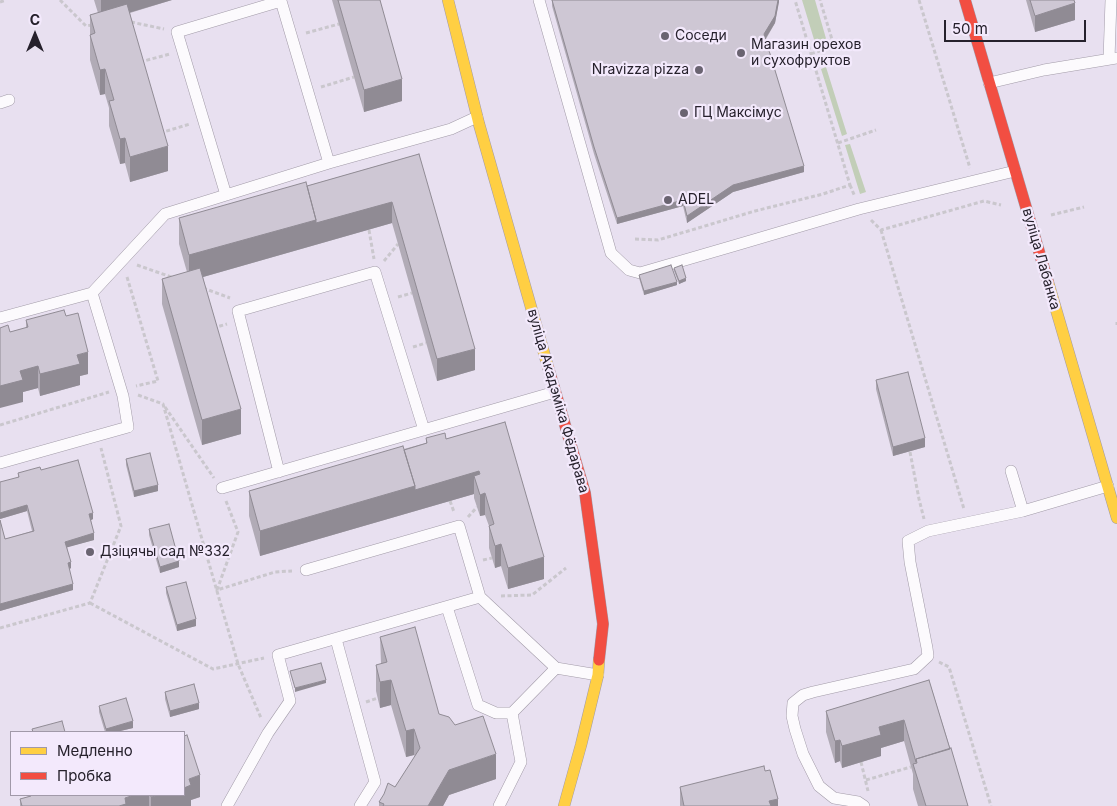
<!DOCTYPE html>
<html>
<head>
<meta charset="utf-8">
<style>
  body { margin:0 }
  #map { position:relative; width:1117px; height:806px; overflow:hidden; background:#e8e0f0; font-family:Inter,sans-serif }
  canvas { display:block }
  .legend { position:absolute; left:10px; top:731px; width:175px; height:65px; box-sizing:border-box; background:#f3e9fc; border:1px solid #a199a9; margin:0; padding:6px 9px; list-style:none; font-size:15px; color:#26212c }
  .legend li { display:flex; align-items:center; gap:10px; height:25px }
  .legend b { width:25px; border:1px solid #a199a9 }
  .north { position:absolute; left:10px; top:10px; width:50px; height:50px; -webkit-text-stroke:4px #f3e9fc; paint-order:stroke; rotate:0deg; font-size:14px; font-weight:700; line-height:20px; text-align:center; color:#26212c }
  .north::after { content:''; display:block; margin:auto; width:18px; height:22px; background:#26212c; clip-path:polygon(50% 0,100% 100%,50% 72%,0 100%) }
  .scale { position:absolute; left:944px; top:20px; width:142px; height:22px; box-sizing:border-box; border:2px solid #26212c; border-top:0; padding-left:6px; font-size:15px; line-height:18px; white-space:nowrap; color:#26212c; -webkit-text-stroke:4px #f3e9fc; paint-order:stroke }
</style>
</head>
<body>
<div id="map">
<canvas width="1117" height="806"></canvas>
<ul class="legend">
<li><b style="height:6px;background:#ffcf43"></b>Медленно</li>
<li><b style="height:6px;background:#f24e42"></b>Пробка</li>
</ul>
<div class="north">С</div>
<div class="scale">50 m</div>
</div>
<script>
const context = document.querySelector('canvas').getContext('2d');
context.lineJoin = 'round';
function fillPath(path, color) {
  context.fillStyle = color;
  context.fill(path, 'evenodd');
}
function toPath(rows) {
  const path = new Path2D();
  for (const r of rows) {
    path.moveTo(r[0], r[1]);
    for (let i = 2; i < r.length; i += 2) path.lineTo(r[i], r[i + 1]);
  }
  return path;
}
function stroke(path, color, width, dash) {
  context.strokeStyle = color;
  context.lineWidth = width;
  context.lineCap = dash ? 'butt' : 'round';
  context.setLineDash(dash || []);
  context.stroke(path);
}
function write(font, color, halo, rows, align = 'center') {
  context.font = font + ' Inter,sans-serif';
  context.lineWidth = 4.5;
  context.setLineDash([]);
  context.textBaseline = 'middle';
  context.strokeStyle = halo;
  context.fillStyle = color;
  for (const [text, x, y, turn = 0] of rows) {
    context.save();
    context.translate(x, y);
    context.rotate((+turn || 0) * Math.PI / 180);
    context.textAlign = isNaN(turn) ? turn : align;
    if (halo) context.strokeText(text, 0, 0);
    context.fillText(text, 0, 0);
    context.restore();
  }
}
const green = toPath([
  [802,0,815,0,827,42,816,46],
  [826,67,847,134,842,136,821,69],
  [850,144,866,192,860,194,845,145]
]);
const path = toPath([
  [60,0,86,26,92,25],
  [919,0,970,168],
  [0,2,6,0],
  [131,22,164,29],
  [306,33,339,24],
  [834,46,850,41],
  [811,54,834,46,820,0],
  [140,62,170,54],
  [321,87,354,77],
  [160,133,190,124],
  [838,143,876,130],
  [850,185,855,197],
  [1051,215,1084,207],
  [871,220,881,230,984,201,1001,205],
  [369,230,374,259],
  [881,230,964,509],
  [635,239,658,240,755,211,823,194,850,185,795,0],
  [384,261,398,244],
  [137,265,174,278],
  [127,277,158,381,136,386],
  [203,288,230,298],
  [398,297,412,293],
  [1117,325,1117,322],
  [213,328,227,324],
  [413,347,426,343],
  [138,395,163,404,238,664,261,718],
  [165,407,214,478],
  [0,425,109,392],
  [910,452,919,499,924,519],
  [226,501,238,532,217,590,275,572,292,571],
  [450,501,454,512],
  [468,517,477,507],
  [483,560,492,558],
  [501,596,532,595,566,568],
  [90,603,213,669,264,658],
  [0,628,90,603,121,526,101,448],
  [939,662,949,667,991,806],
  [366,702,378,698],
  [861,762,868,791],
  [866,780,911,767]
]);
const lane = toPath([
  [539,0,611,253,629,270,640,273,733,246,859,209,1015,171],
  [1109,59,1111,0],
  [989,83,1044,70,1117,58],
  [0,103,9,100],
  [226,195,177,32,281,1,329,163],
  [0,318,92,293,165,214,329,163,451,129,477,117],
  [0,463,128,427,123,396,92,293],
  [1011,471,1023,511],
  [279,472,238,311,375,272,424,430],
  [222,488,555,392],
  [306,570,459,526,480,597],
  [447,607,478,705,496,713,512,713],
  [336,639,375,782,360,806],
  [227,806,268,733,290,701,278,655,480,597,556,668,598,675],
  [499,806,521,762,512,713,556,668],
  [864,806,858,802,834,798,819,786,803,754,795,729,792,716,793,703,803,695,813,692,914,669,928,656,927,648,910,562,908,541,928,531,1023,511,1108,486]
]);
const slow = toPath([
  [448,0,479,124,548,367],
  [1048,282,1117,518],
  [564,806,581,745,598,675,599,660]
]);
const jam = toPath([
  [965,0,1048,282],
  [548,367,585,493,603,624,599,660]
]);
const wall = toPath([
  [94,0,172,0,130,13,168,171,130,182,125,163,120,164,109,126,109,108,105,94,100,95,90,60,90,15,98,13],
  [332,0,380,0,402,101,364,112],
  [552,0,779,0,775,23,766,39,804,172,733,192,687,223,683,206,617,224,594,154,552,6],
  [1026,0,1074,0,1075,20,1035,32],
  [419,154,475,370,437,381,392,223,203,277,241,434,202,445,162,304,162,279,187,272,179,244,179,218,307,186],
  [674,268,686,281,679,284,674,271],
  [639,275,677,285,644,295,639,278],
  [66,316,88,374,80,376,80,385,40,396,38,388,23,392,23,402,10,332,26,328,26,320],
  [876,380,925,447,893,456,876,389],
  [505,422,544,579,508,589,501,566,495,568,489,548,489,526,485,515,480,516,474,498,474,494,260,556,249,516,249,491,426,443,426,438,446,439],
  [126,459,158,491,134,497,126,465],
  [41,470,93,519,91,520,94,540,67,547,71,568,69,569,73,590,0,611,0,520,5,539,32,531,27,511,0,519,18,477,18,473],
  [149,529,179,567,160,573,149,535],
  [166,587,196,626,177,631,166,593],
  [380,637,439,714,496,779,449,795,443,806,379,806,379,802,395,787,415,756,414,755,406,757,391,705,380,708,376,691,376,665,381,664],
  [929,680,968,806,918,806,913,789,913,774,904,741,881,748,881,756,842,768,840,761,835,763,826,732,826,711],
  [165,692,199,709,170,717,165,699],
  [99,706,133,728,116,732,105,732,99,712],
  [765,771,778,806,680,806,680,787],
  [30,795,184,795,200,797,191,800,191,806,20,806,20,799,30,796]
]);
const shadedWall = toPath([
  [101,0,172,0,101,21],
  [778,0,779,0,779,2,775,23,764,41,764,34],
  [1075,3,1075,20,1035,32,1035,16],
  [105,69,105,94,100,95,100,70],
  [402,79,402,101,364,112,364,90],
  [125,138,125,163,120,164,120,139],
  [168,146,168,171,130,182,130,157],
  [804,166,804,172,733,192,687,223,687,216,733,185],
  [683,200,683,206,617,224,617,218],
  [392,202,392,223,189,281,189,255,316,220],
  [686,278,686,281,679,284,679,281],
  [677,282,677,285,644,295,644,291],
  [475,349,475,370,437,381,437,359],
  [88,352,88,374,80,376,80,385,40,396,40,374,77,355],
  [38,366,38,388,23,392,23,402,0,408,0,386,20,371],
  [241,409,241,434,202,445,202,420],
  [925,438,925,447,893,456,893,447],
  [479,471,479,492,474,476,474,494,260,556,260,531,415,486],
  [158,485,158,491,134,497,134,491],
  [485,493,485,515,480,516,480,495],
  [27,505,27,511,0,519,0,513],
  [93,513,93,519,89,521,89,514],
  [94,533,94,540,65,548,65,542],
  [501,544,501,566,495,568,495,546],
  [544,557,544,579,508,589,508,568],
  [179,561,179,567,160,573,160,567],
  [71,562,71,568,68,570,68,563],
  [73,584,73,590,0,611,0,604],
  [196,619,196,626,177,631,177,625],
  [326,680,326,683,295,692,295,688],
  [391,680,391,705,380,708,380,682],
  [199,703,199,709,170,717,170,711],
  [904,720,904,741,881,748,881,756,842,768,842,746,879,727],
  [133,721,133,728,116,732,106,732,106,729],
  [414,729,414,755,406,757,406,731],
  [840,740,840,761,835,763,835,741],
  [496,754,496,779,449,795,443,806,428,806,449,770],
  [200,775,200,797,191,800,191,806,151,806,151,797,160,795,184,795,184,788,189,779],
  [134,795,149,795,149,806,119,806,125,798],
  [778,799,778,806,769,806,769,801]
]);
const building = toPath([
  [338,0,380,0,402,79,364,90,338,0],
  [552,0,778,0,775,16,764,34,804,166,733,185,687,216,683,200,617,218,594,147,552,0],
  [1030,0,1074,0,1075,3,1035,16,1030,0],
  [127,4,168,146,130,157,125,138,120,139,109,101,114,100,105,69,100,70,90,35,95,33,90,15,127,4],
  [419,154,475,349,437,359,392,202,316,223,316,220,307,186,419,154],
  [306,182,316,220,189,255,179,218,306,182],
  [671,265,677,282,644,291,639,275,671,265],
  [682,265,686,278,679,281,674,268,682,265],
  [200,268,241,409,202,420,162,279,200,268],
  [64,310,66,316,78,313,88,352,77,355,80,364,40,374,38,366,20,371,23,380,0,386,0,328,8,325,10,332,28,327,26,320,64,310],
  [908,372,925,438,893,447,876,380,908,372],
  [505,422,544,557,508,568,501,544,495,546,489,526,494,524,485,493,480,495,474,476,480,474,479,471,415,490,415,486,404,450,427,443,426,438,445,433,446,439,505,422],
  [403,446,415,486,260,531,249,491,403,446],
  [150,453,158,485,134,491,126,459,150,453],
  [78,460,93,513,89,514,94,533,65,542,71,562,68,563,73,584,0,604,0,520,5,539,34,531,27,505,0,513,0,482,19,477,18,473,40,467,41,470,78,460],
  [169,524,179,561,160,567,149,529,169,524],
  [186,582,196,619,177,625,166,587,186,582],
  [415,627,439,714,449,717,455,725,483,716,496,754,449,770,428,806,383,806,384,804,379,802,384,794,388,783,395,787,420,748,414,729,406,731,391,680,380,682,376,665,387,662,380,637,415,627],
  [321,663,326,680,295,688,290,671,321,663],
  [929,680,950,749,916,759,916,762,904,720,879,727,881,735,842,746,840,740,835,741,826,711,929,680],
  [194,684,199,703,170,711,165,692,194,684],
  [126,698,133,721,106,729,99,706,126,698],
  [62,721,65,732,33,732,32,729,62,721],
  [187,735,200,775,189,779,191,785,184,788,184,736,187,735],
  [951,748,968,806,926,806,913,764,917,763,916,759,951,748],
  [764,766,765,771,770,770,778,799,769,801,771,806,684,806,680,787,764,766],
  [30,795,134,795,125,798,126,804,119,806,22,806,20,799,31,796,30,795],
  [151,795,160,795,151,797,151,795]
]);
const markers = [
  [665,36,5,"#6a6471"],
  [741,53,5,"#6a6471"],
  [699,70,5,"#6a6471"],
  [684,113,5,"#6a6471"],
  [668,200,5,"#6a6471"],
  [90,552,5,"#6a6471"]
];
const poiNames = [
  ["Соседи",675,36],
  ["Магазин орехов",751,45],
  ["и сухофруктов",751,61],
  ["Nravizza pizza",689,70,"right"],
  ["ГЦ Максімус",694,113],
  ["ADEL",678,200],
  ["Дзіцячы сад №332",100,552]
];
const streetNames = [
  ["вуліца Лабанка",1041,259,74],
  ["вуліца Акадэміка Фёдарава",558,401,74]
];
fillPath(green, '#c2ceb8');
stroke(lane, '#a29ba8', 12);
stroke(slow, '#a29ba8', 12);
stroke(jam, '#a29ba8', 12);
stroke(path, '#cac7cd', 3, [4, 2.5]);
stroke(lane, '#fcfafd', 11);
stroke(slow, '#ffcf43', 11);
stroke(jam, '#f24e42', 11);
fillPath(wall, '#b1abb6');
fillPath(shadedWall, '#908b94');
fillPath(building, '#cec7d4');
stroke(building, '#908b94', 1);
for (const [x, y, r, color] of markers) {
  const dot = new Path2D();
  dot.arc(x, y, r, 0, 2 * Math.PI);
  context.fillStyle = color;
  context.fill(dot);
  stroke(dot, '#f3e9fc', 2);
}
write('14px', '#26212c', '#f3e9fc', poiNames, 'left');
write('14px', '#26212c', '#f3e9fc', streetNames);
</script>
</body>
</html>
